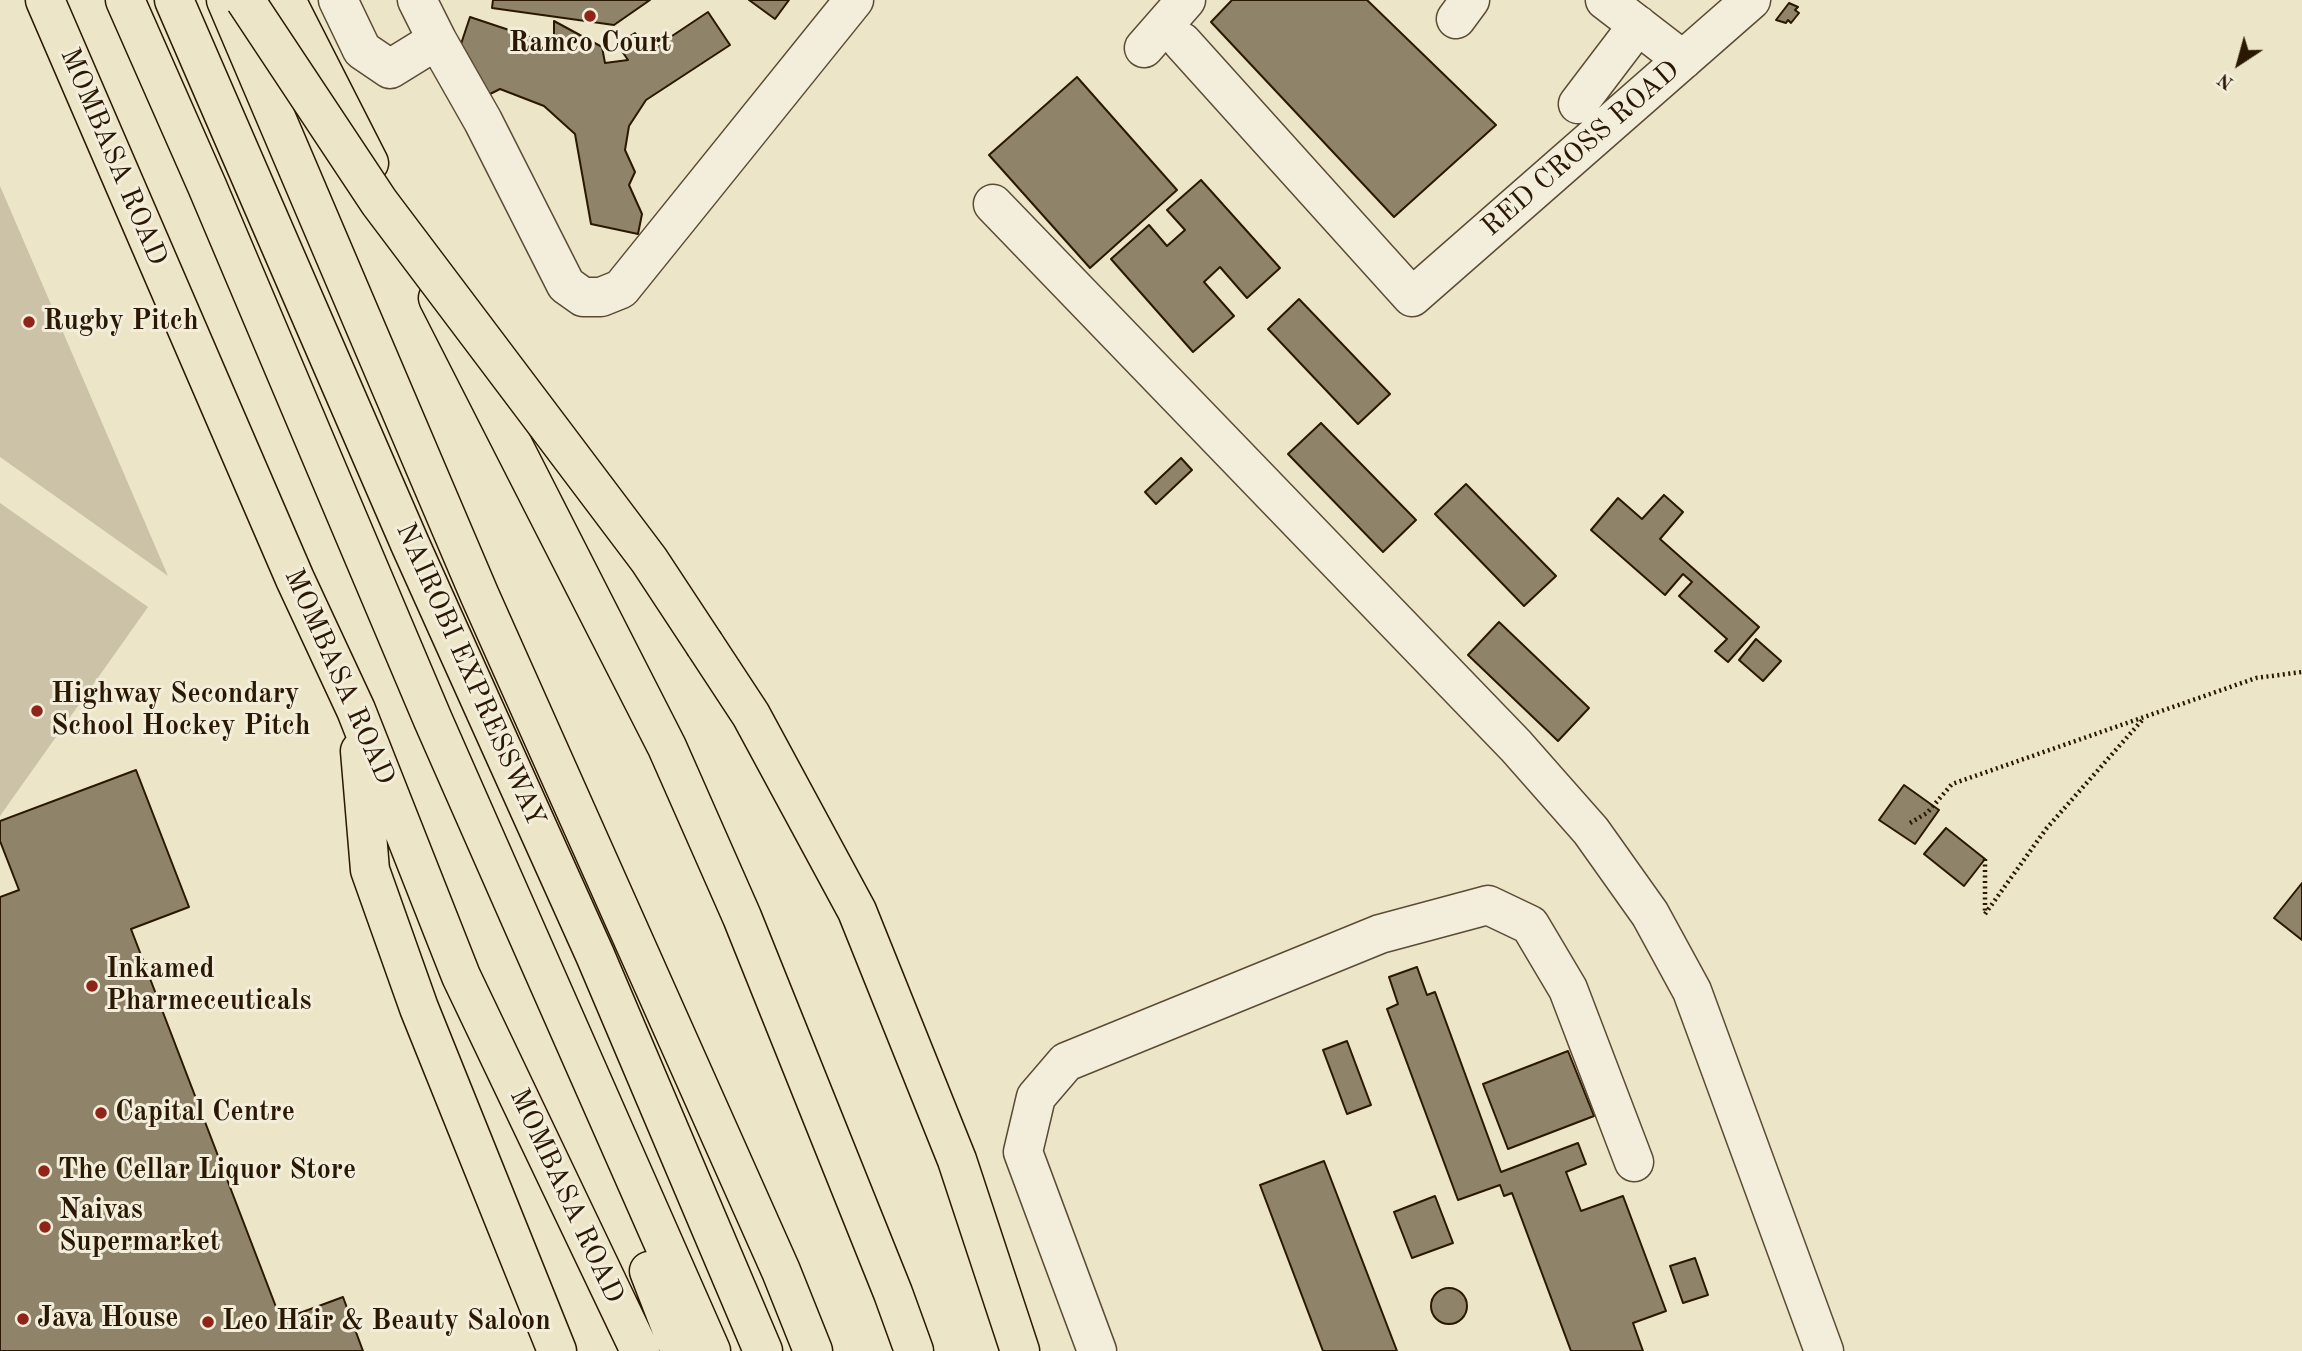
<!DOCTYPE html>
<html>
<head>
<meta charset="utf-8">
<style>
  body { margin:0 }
  #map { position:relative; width:2302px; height:1351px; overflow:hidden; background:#ede5c8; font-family:"Old Standard TT",serif }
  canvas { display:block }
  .north { position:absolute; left:2204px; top:28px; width:70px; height:70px; -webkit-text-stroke:5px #f3eedb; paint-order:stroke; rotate:216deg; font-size:19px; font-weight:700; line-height:28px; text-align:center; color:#2a1803 }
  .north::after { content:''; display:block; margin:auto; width:24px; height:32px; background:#2a1803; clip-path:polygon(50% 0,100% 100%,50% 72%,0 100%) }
</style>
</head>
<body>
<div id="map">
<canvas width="2302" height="1351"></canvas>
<div class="north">N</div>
</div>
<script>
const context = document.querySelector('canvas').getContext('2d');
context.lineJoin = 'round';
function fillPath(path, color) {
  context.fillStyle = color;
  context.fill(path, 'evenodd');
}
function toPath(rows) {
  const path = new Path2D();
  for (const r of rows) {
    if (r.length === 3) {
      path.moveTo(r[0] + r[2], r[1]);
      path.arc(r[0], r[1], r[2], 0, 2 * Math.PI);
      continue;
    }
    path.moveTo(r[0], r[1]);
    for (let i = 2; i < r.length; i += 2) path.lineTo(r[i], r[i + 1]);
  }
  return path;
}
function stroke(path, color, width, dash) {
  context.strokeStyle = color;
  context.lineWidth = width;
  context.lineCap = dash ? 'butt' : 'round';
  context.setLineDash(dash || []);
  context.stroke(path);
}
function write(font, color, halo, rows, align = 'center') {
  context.font = font + ' "Old Standard TT",serif';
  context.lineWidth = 6;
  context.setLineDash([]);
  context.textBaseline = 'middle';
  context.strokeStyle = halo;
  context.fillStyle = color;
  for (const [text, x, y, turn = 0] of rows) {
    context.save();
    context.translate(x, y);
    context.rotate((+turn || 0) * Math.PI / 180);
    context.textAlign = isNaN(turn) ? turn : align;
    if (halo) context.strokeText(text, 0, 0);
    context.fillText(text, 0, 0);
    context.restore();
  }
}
const green = toPath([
  [0,186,168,576,0,457],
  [0,503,148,607,0,816]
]);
const building = toPath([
  [493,0,650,0,614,25,492,8,493,0],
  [749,0,789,0,775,19,749,0],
  [1232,0,1367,0,1496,125,1394,217,1211,22,1232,0],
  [1789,3,1798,7,1795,10,1799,13,1791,23,1788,20,1786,23,1776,20,1789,3],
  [708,12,730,45,646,100,629,126,625,150,635,172,629,185,642,214,638,234,591,224,575,134,544,106,500,89,488,95,455,62,470,17,554,45,554,21,602,47,605,63,628,60,617,44,635,33,648,52,708,12],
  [1077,77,1177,190,1090,268,989,155,1077,77],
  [1201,180,1280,268,1247,298,1220,267,1204,282,1234,316,1193,352,1111,259,1149,225,1167,246,1185,230,1167,210,1201,180],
  [1299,299,1390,394,1358,424,1268,329,1299,299],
  [1321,423,1416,520,1383,552,1288,454,1321,423],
  [1181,458,1192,470,1156,504,1145,492,1181,458],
  [1466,484,1556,576,1524,606,1435,514,1466,484],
  [1664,495,1683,512,1660,539,1759,627,1728,662,1715,651,1727,639,1679,596,1692,582,1683,574,1665,595,1591,530,1618,498,1642,519,1664,495],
  [1499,622,1589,708,1558,741,1468,655,1499,622],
  [1756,639,1781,661,1763,681,1739,660,1756,639],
  [136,770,189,907,131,929,281,1320,343,1297,363,1351,0,1351,0,897,19,890,0,841,0,821,136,770],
  [1904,785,1939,810,1915,844,1879,820,1904,785],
  [1946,828,1985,859,1964,886,1924,854,1946,828],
  [2302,883,2302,940,2274,918,2302,883],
  [1417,967,1427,995,1435,992,1501,1172,1578,1143,1586,1164,1566,1172,1581,1211,1623,1196,1666,1311,1633,1323,1643,1351,1571,1351,1512,1193,1504,1196,1500,1185,1458,1200,1387,1009,1398,1004,1389,977,1417,967],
  [1347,1041,1371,1105,1347,1114,1323,1050,1347,1041],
  [1568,1051,1594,1116,1508,1149,1483,1084,1568,1051],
  [1324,1161,1397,1351,1323,1351,1260,1185,1324,1161],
  [1435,1196,1453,1243,1412,1258,1394,1212,1435,1196],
  [1695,1258,1708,1295,1683,1303,1670,1266,1695,1258],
  [1449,1306,18]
]);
const path = toPath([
  [1910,823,1927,813,1952,784,2256,678,2302,672],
  [1985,859,1985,914,2046,829,2144,718]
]);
const minor = toPath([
  [338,0,362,50,390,69,437,40,483,121,566,285,583,297,601,297,621,289,854,0],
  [417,0,437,40],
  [1605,0,1683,60],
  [1456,19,1470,0],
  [1182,42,1412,297,1751,0],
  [1144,48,1186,0],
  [1578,104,1638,25],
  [993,204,1516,746,1591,831,1650,914,1692,991,1824,1351],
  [1097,1351,1023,1152,1036,1097,1066,1062,1380,934,1488,905,1530,925,1568,989,1634,1162]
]);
const highway = toPath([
  [45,0,295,579,356,710,461,976,640,1351],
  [125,0,207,186,433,720,711,1351],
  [174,0,410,544,595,955,763,1351],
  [226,0,480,596,781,1271,813,1351],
  [286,0,369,163],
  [438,298,667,747,742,917,893,1293,914,1351],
  [705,645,751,715,857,911,957,1160,1020,1351],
  [360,751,370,870,419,1008,557,1351],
  [649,1271,680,1351]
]);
const highwayBridge = toPath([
  [245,0,379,202,649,560,705,645]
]);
const markers = [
  [590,16,7,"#8f2418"],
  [29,322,7,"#8f2418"],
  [37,711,7,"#8f2418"],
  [92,986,7,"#8f2418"],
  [101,1113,7,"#8f2418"],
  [44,1171,7,"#8f2418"],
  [45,1227,7,"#8f2418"],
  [23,1319,7,"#8f2418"],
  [208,1322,7,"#8f2418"]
];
const poiNames = [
  ["Ramco Court",590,44,"center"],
  ["Rugby Pitch",43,322],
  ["Highway Secondary",51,695],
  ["School Hockey Pitch",51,727],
  ["Inkamed",106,970],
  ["Pharmeceuticals",106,1002],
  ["Capital Centre",115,1113],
  ["The Cellar Liquor Store",58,1171],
  ["Naivas",59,1211],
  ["Supermarket",59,1243],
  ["Java House",37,1319],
  ["Leo Hair & Beauty Saloon",222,1322]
];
const streetNames = [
  ["RED CROSS ROAD",1581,149,-41],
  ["MOMBASA ROAD",113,157,67],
  ["NAIROBI EXPRESSWAY",470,675,66],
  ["MOMBASA ROAD",339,677,66],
  ["MOMBASA ROAD",566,1196,65]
];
fillPath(green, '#ccc2a7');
fillPath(building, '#8f8369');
stroke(building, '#2a1803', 2);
stroke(minor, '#5b4b34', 41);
stroke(highway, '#2a1803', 41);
stroke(path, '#2a1803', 4.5, [2, 3.5]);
stroke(minor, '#f3eedb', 38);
stroke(highway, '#ede5c8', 38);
stroke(highwayBridge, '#2a1803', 41, []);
stroke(highwayBridge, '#ede5c8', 38);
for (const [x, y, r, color] of markers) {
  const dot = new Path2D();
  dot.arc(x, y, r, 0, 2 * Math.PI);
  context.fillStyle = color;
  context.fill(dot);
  stroke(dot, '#f3eedb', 2.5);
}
write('bold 28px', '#2a1803', '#f3eedb', poiNames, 'left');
write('28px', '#2a1803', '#f3eedb', streetNames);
</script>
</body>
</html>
